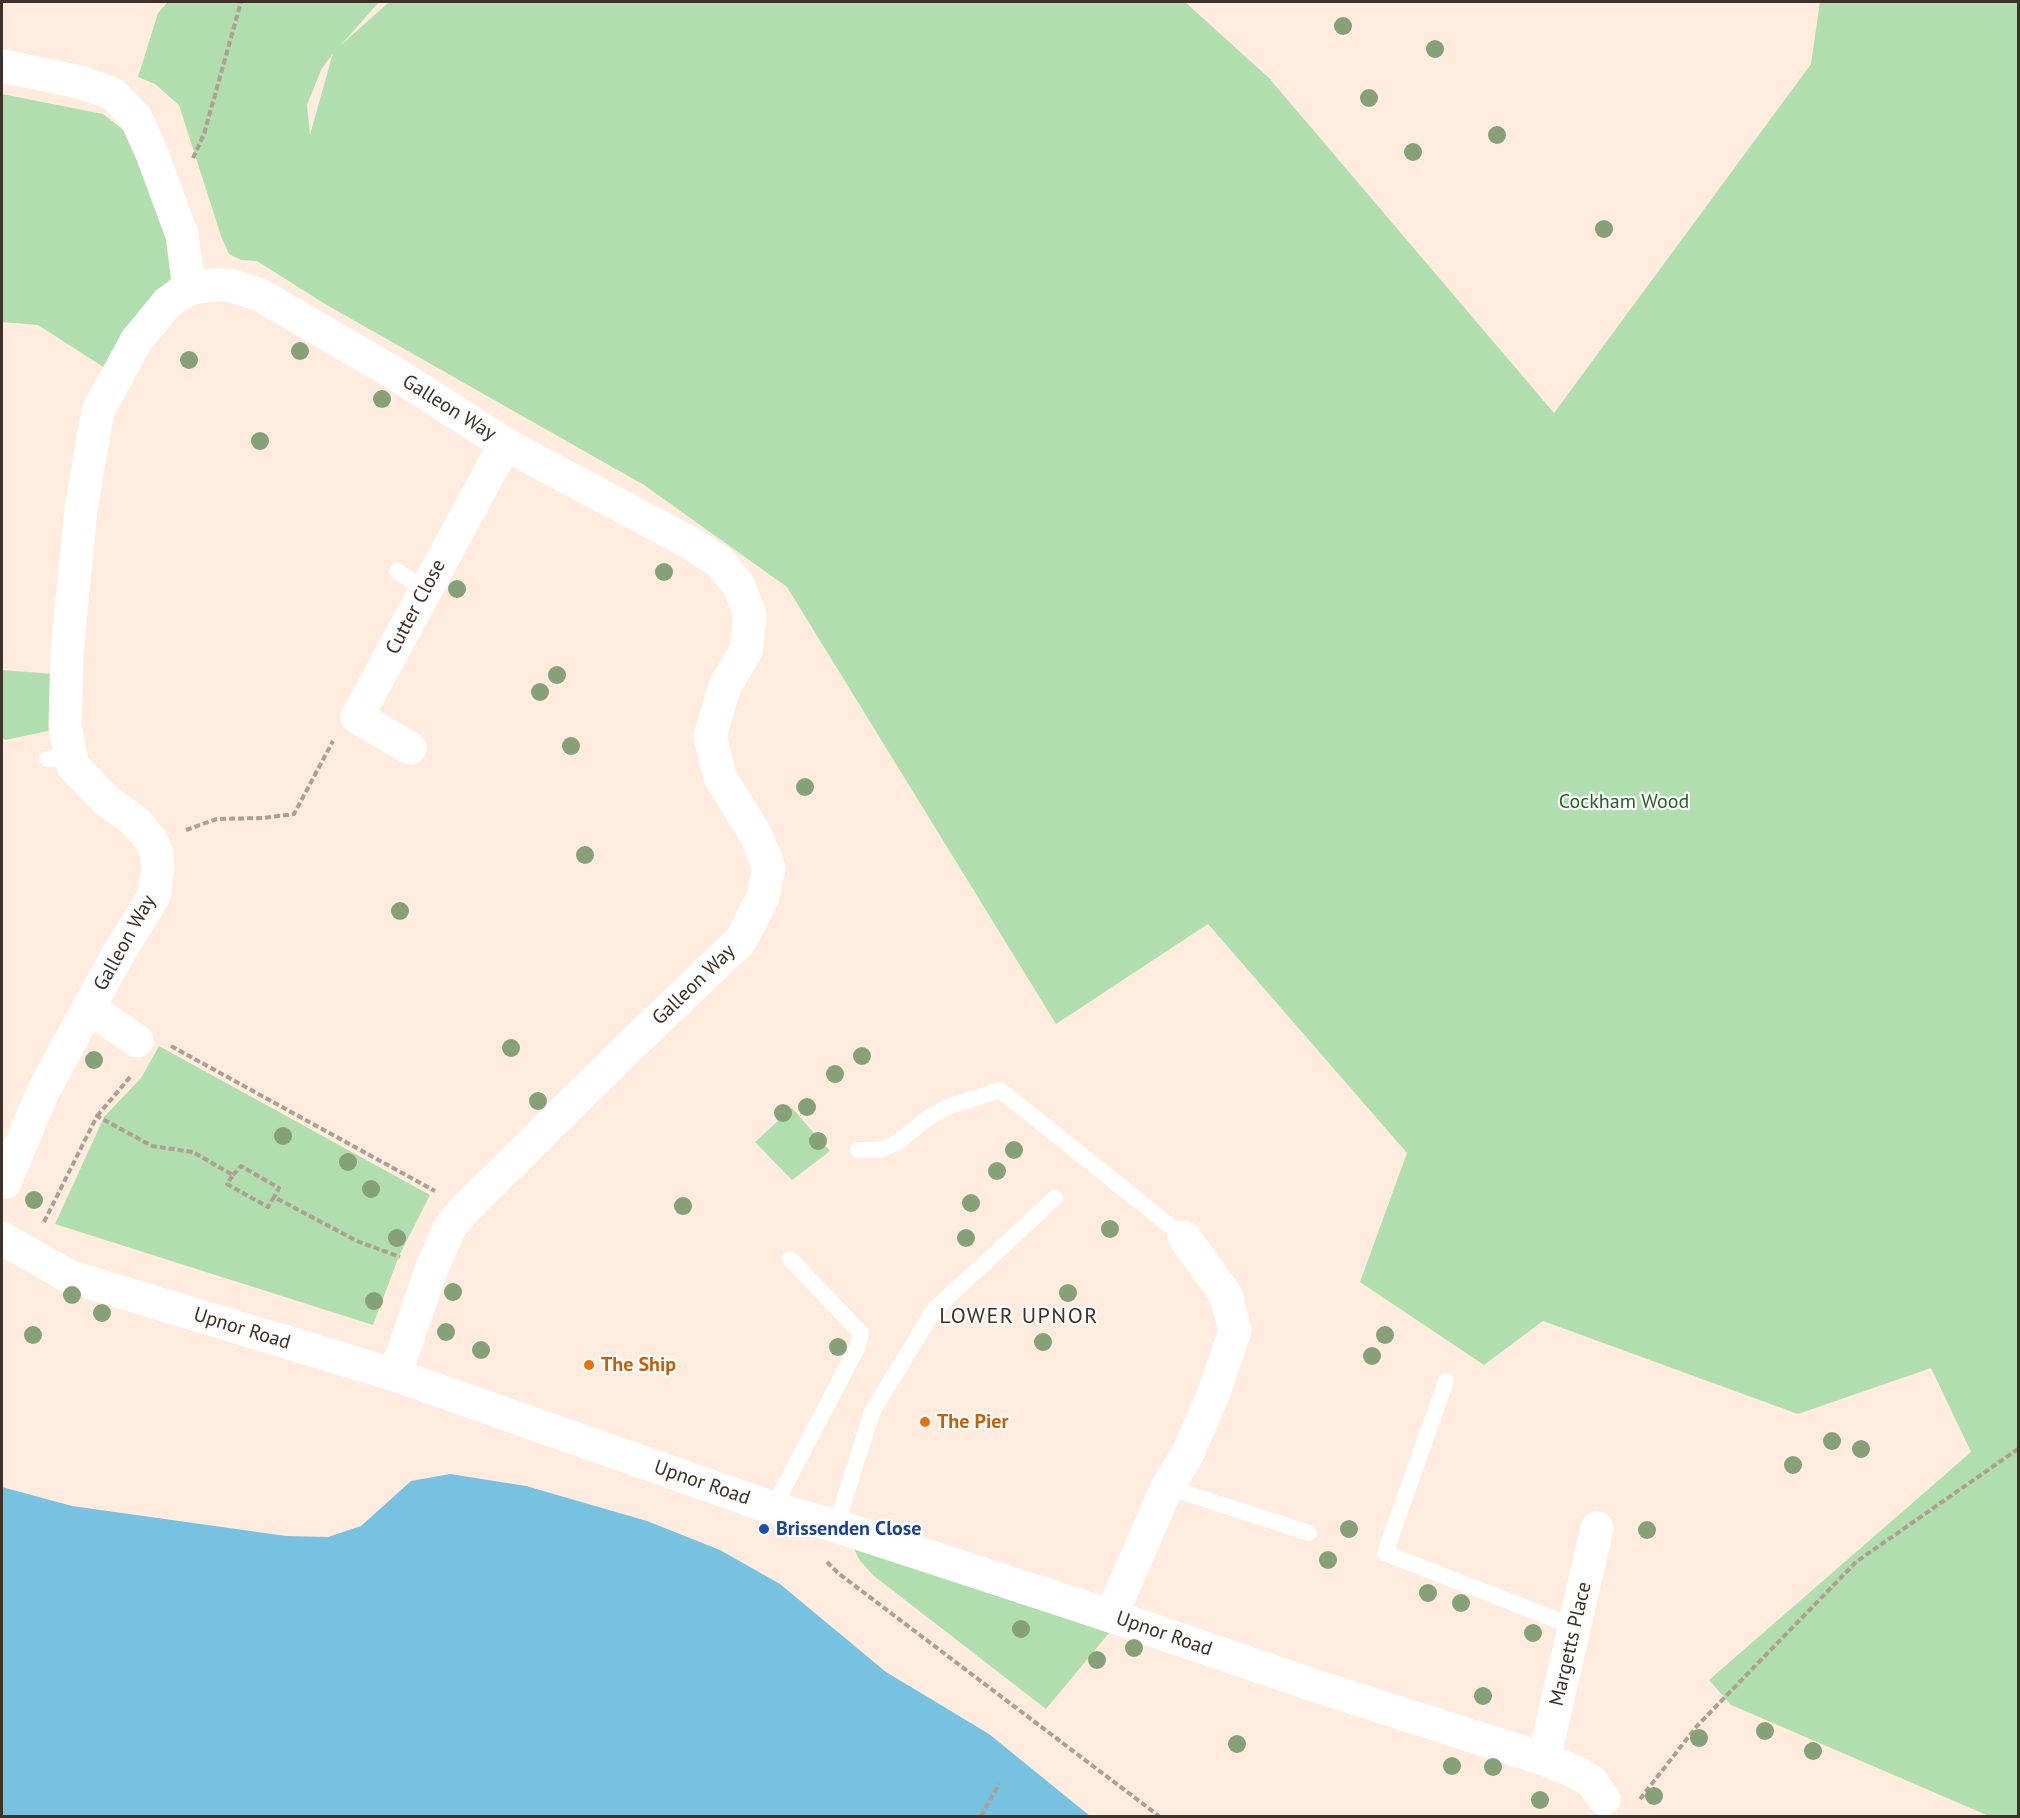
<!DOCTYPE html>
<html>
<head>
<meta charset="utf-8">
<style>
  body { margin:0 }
  #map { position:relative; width:2020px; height:1818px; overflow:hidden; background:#ffecdf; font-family:"PT Sans",sans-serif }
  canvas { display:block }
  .frame { position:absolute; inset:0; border:3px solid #3d3129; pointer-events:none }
</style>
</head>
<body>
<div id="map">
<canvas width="2020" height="1818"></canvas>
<div class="frame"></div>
</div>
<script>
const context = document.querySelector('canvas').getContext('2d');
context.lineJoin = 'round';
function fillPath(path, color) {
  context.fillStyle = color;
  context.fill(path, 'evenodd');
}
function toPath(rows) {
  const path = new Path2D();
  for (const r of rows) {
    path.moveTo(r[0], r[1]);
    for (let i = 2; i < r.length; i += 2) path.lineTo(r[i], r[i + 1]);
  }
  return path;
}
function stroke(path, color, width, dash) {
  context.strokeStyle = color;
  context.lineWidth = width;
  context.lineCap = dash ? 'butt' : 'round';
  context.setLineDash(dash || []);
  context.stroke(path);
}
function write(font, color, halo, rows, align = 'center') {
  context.font = font + ' "PT Sans",sans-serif';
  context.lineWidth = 4.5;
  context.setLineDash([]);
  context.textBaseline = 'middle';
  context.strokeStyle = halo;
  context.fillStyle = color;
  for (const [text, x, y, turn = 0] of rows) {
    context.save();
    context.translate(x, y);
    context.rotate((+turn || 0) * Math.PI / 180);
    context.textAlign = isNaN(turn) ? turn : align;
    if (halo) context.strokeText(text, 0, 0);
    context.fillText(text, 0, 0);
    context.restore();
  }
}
const green = toPath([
  [168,2,379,2,341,45,389,2,1185,2,1269,78,1554,413,1811,64,1820,2,2018,2,2018,1816,1989,1816,1731,1705,1709,1680,1971,1452,1931,1368,1798,1414,1543,1321,1484,1365,1360,1282,1407,1153,1208,924,1056,1024,787,587,644,485,325,304,257,261,241,260,229,254,221,236,179,105,155,84,138,77,158,13],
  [333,53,310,135,307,105,321,70],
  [2,94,103,114,131,136,169,244,171,279,156,291,108,370,38,325,2,322],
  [2,670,54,674,53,730,5,740,2,738],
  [159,1046,430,1195,399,1256,373,1325,55,1224,104,1117,141,1078],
  [792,1108,830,1151,792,1180,755,1142],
  [852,1545,1109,1633,1046,1709,874,1576,860,1561]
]);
const water = toPath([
  [450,1474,526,1486,647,1521,720,1550,780,1584,886,1672,989,1734,1090,1816,2,1816,2,1487,72,1506,286,1536,328,1537,361,1526,411,1481]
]);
const path = toPath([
  [193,158,204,134,241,2],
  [186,830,217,819,263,818,294,814,333,741],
  [171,1046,435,1191],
  [97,1116,131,1076],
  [233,1175,241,1166,279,1188,274,1197],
  [44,1222,97,1116,152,1146,193,1152,233,1175,227,1184,268,1207,274,1197,357,1241,400,1257],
  [827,1562,838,1573,1159,1816],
  [1640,1799,1697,1726,1856,1562,2018,1449],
  [981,1816,999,1784]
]);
const lane = toPath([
  [397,571,425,590],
  [47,759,71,758],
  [858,1150,879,1150,898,1142,928,1118,950,1106,1000,1090,1184,1237],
  [1446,1381,1385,1553,1575,1627],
  [1167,1487,1309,1533],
  [773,1508,857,1348,861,1333,790,1259],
  [836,1526,872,1412,934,1310,1055,1198]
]);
const street = toPath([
  [2,66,80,82,113,94,136,118,152,154,182,235,189,289],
  [410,748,357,717,505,444],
  [90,1008,137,1041],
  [5,1182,42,1094,63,1054,117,956,154,896,158,868,157,853,151,840,137,823,106,800,73,766,65,727,67,652,81,509,98,411,136,341,168,302,189,289,211,285,229,285,260,295,394,373,505,444,692,544,720,562,739,586,750,615,746,651,725,686,710,736,720,777,756,835,769,868,763,897,741,940,624,1052,466,1208,450,1227,431,1270,395,1375],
  [2,1238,68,1276,395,1375,773,1508,836,1526,1111,1616,1316,1686,1544,1759,1578,1773,1592,1782,1604,1799],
  [1111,1616,1167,1487,1187,1455,1213,1395,1235,1331,1226,1295,1184,1237],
  [1544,1759,1597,1528]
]);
const trees = [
  [1343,26],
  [1435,49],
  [1369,98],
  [1497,135],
  [1413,152],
  [1604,229],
  [300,351],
  [189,360],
  [382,399],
  [260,441],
  [664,572],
  [457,589],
  [557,675],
  [540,692],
  [571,746],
  [805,787],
  [585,855],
  [400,911],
  [511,1048],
  [862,1056],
  [94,1060],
  [835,1074],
  [538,1101],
  [807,1107],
  [783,1113],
  [283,1136],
  [818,1141],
  [1014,1150],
  [348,1162],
  [997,1171],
  [371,1189],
  [34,1200],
  [971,1203],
  [683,1206],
  [1110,1229],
  [397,1238],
  [966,1238],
  [453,1292],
  [1068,1293],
  [72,1295],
  [374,1301],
  [102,1313],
  [446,1332],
  [33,1335],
  [1385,1335],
  [1043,1342],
  [838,1347],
  [481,1350],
  [1372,1356],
  [1832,1441],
  [1861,1449],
  [1793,1465],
  [1349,1529],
  [1647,1530],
  [1328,1560],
  [1428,1593],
  [1461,1603],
  [1021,1629],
  [1533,1633],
  [1134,1648],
  [1097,1660],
  [1483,1696],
  [1765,1731],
  [1699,1738],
  [1237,1744],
  [1813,1751],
  [1452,1766],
  [1493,1767],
  [1654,1796],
  [1540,1800]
];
const markers = [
  [589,1365,6,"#e8710a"],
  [925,1422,6,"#e8710a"],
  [764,1529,6,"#1a4fb4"]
];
const streetNames = [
  ["Galleon Way",449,408,32],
  ["Cutter Close",416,607,-62],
  ["Galleon Way",125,943,-61],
  ["Galleon Way",694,985,-44],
  ["Upnor Road",242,1329,17],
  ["Upnor Road",702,1483,19],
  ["Upnor Road",1164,1634,19],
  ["Margetts Place",1571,1644,-77]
];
const parkNames = [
  ["Cockham Wood",1624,802]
];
const foodNames = [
  ["The Ship",601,1365],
  ["The Pier",937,1422]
];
const transitNames = [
  ["Brissenden Close",776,1529]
];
const quarterNames = [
  ["LOWER UPNOR",1019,1317]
];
fillPath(green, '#b0deae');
fillPath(water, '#77c1e1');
stroke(path, '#ae9e93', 4, [6, 3]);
stroke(lane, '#fff', 16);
stroke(street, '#fff', 33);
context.fillStyle = '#86a178';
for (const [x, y] of trees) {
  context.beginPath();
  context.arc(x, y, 9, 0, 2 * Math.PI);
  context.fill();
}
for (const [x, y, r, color] of markers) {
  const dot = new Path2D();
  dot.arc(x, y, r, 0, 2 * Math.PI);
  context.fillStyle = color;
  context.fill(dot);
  stroke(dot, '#fdfdfd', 2);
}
write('20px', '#3d3129', '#fdfdfd', streetNames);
write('20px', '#236424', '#fdfdfd', parkNames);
write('bold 20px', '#c56008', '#fdfdfd', foodNames, 'left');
write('bold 20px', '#164399', '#fdfdfd', transitNames, 'left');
context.letterSpacing = '1.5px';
write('22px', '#3d3129', '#fdfdfd', quarterNames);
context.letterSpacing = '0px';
</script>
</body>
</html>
